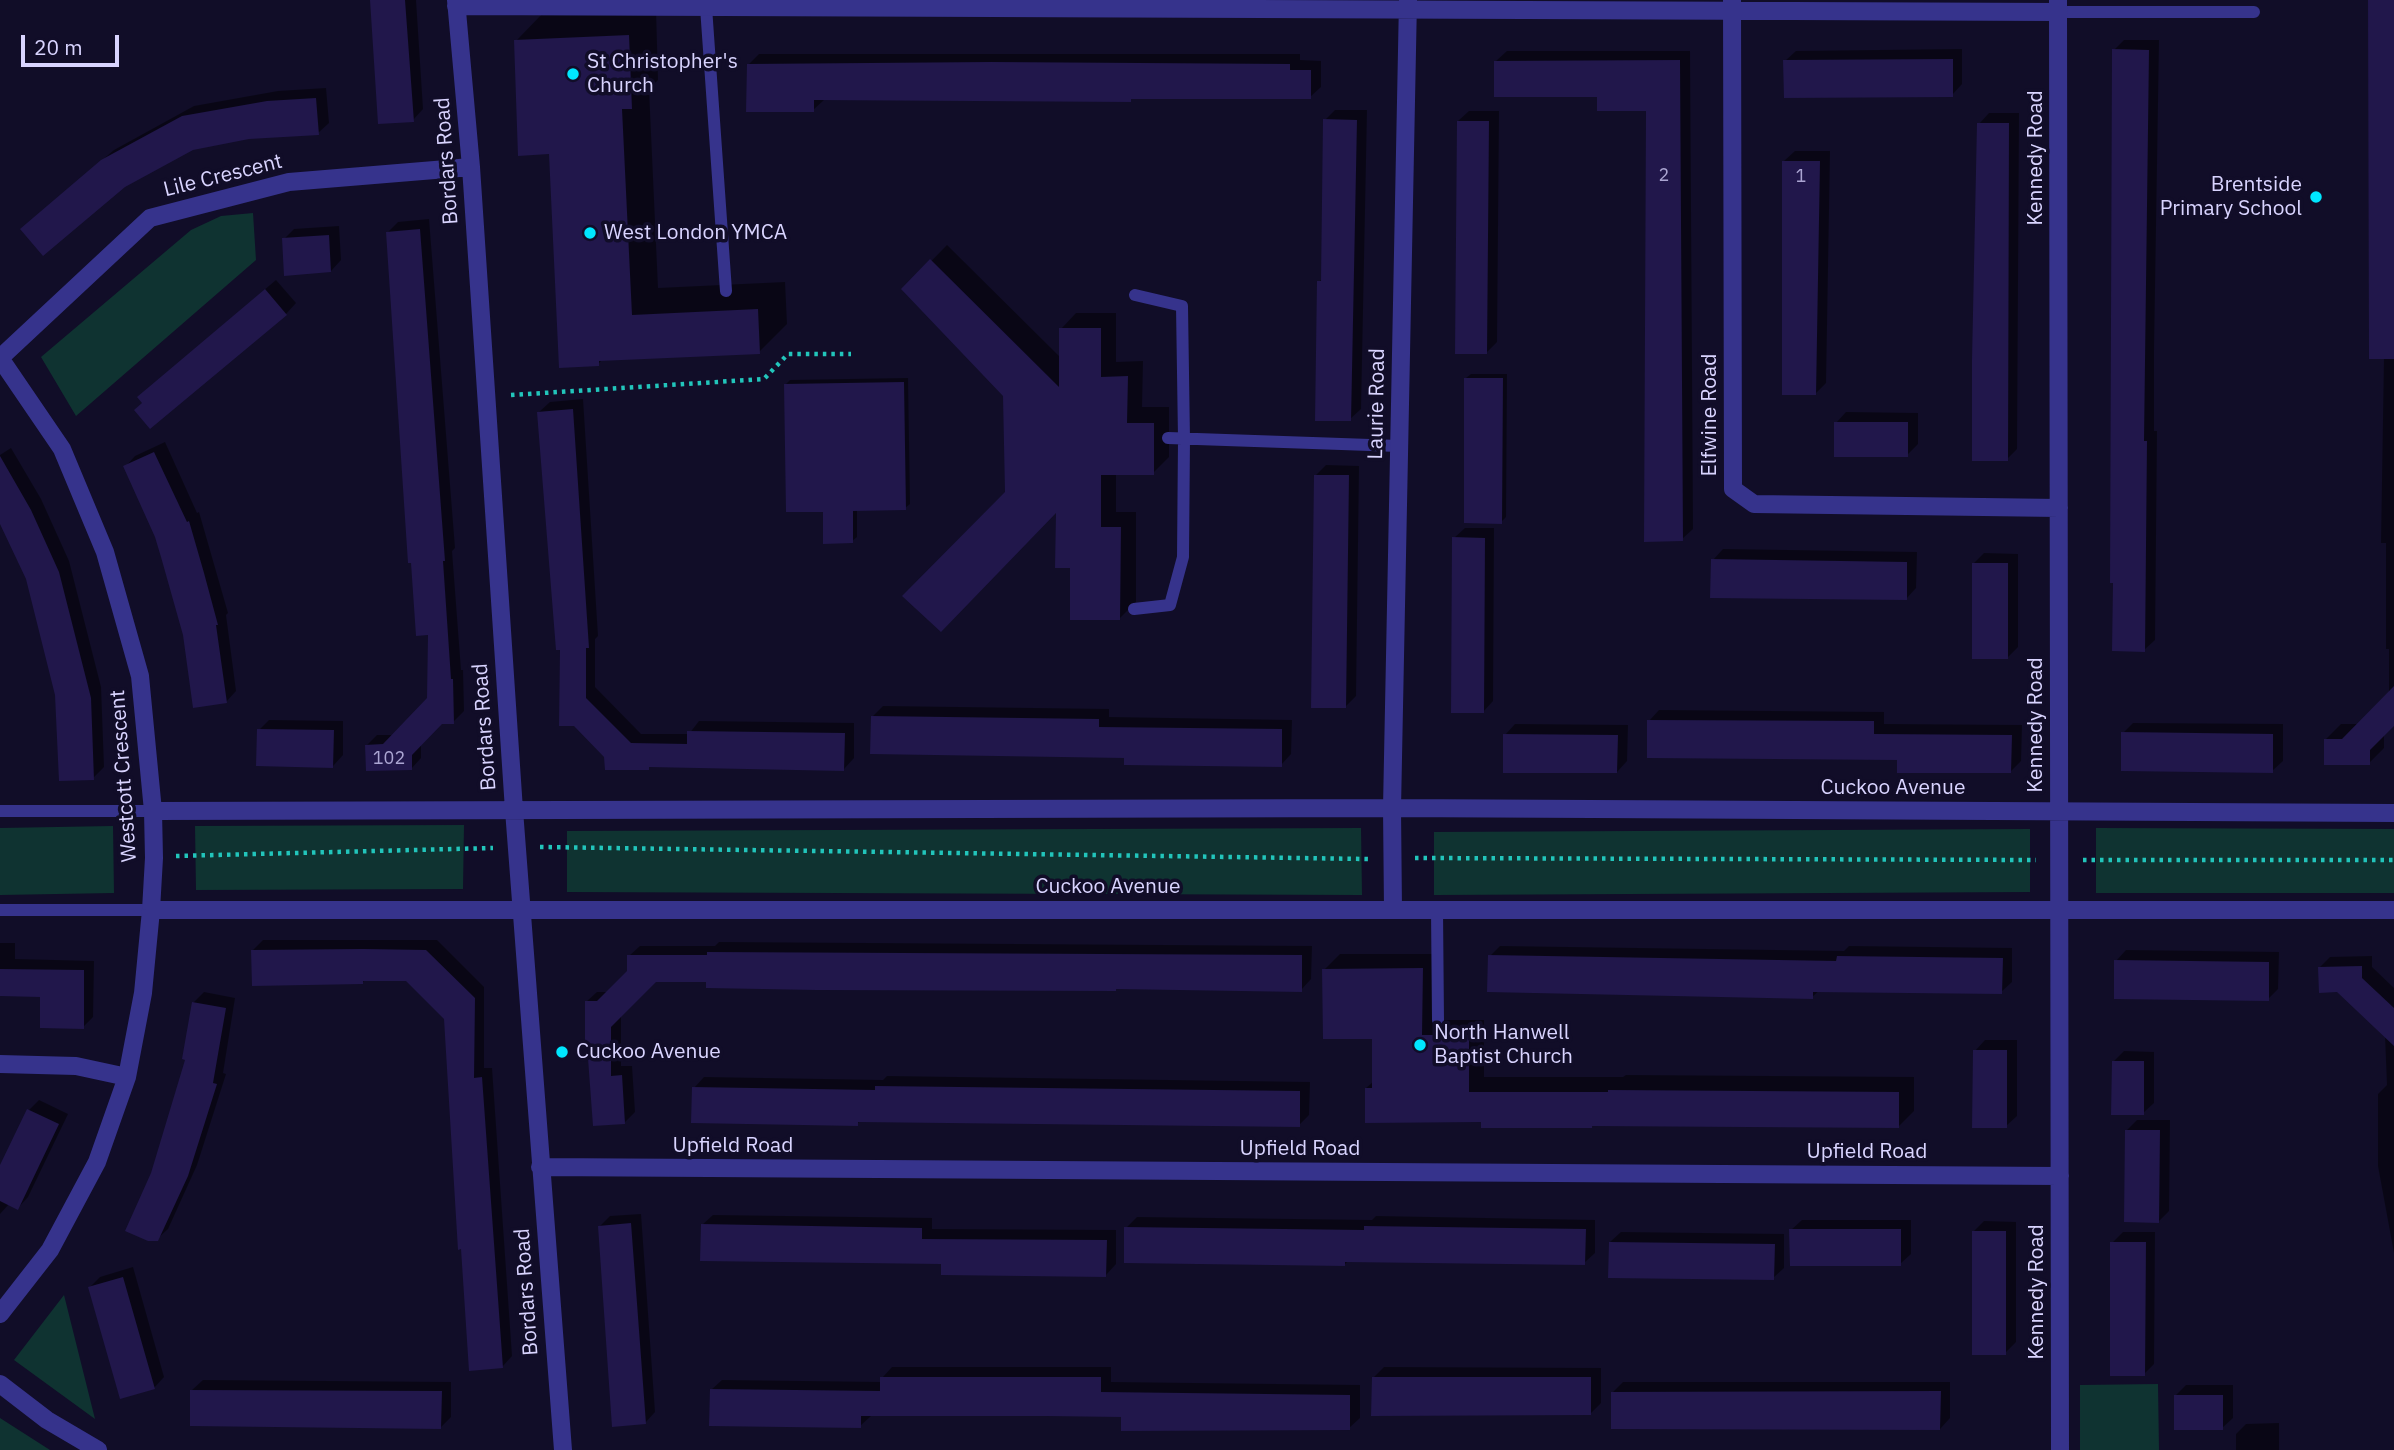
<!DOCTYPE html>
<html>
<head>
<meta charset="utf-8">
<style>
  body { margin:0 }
  #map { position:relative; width:2394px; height:1450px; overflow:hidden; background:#110d28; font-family:"IBM Plex Sans",sans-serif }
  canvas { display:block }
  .scale { position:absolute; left:21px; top:35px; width:98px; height:32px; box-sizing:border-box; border:4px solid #d9d4ff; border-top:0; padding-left:9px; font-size:21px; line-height:24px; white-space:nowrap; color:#d9d4ff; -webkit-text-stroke:5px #110d28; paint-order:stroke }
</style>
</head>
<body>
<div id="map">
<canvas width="2394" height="1450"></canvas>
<div class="scale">20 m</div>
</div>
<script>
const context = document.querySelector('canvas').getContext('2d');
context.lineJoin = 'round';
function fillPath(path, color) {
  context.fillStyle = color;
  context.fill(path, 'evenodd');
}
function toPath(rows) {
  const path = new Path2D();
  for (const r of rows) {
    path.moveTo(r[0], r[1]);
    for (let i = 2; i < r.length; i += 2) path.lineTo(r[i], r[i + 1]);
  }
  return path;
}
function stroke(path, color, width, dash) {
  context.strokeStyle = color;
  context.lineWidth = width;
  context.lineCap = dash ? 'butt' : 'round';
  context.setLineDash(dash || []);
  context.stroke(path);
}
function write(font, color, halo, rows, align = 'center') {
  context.font = font + ' "IBM Plex Sans",sans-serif';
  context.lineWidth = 7;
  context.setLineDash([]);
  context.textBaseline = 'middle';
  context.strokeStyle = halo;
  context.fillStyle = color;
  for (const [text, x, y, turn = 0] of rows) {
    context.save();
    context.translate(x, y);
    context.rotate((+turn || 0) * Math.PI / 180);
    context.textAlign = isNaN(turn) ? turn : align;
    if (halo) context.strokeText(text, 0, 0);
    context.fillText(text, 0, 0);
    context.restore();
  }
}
const green = toPath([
  [253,213,256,260,76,416,41,357,191,230,221,216],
  [464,825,463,889,196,890,195,826],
  [113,826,114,893,0,895,0,828],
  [1361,828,1362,895,567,892,567,831],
  [2096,828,2394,829,2394,893,2096,893],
  [2030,829,2030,892,1434,895,1434,832],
  [64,1295,95,1419,14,1360],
  [2158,1384,2159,1450,2080,1450,2080,1385],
  [0,1418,50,1450,0,1450]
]);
const shadow = toPath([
  [371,0,416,0,423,109,413,120],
  [2369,0,2394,0,2394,723,2384,733,2384,748,2369,763,2326,739,2341,724,2359,724,2389,694,2389,649,2386,649,2386,543,2381,543,2384,357],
  [656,9,658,80,649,89,658,288,785,282,787,324,759,352,603,359,598,364,550,153,516,41,543,13],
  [2124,40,2159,40,2154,350,2154,431,2157,431,2155,640,2144,650,2114,50],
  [1962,49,1962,84,1952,95,1785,61,1796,51],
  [1507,51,1690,51,1693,529,1682,539,1648,110,1496,61],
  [759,54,1300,54,1300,60,1321,61,1321,87,1310,97,824,100,813,110,748,65],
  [326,88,329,123,318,133,249,138,192,148,33,219,114,150,194,106,278,91],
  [1335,110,1367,110,1361,409,1350,419,1319,282,1323,278,1325,120],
  [1469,111,1499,111,1497,342,1487,352,1458,121],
  [1989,113,2019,113,2017,449,2007,459,1979,124],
  [1795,151,1830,151,1826,383,1816,393,1784,161],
  [429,219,455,548,452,551,461,670,463,670,464,711,453,722,441,722,421,743,421,758,411,769,367,745,377,735,395,735,429,699,429,633,388,232,398,222],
  [339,226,341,260,331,271,284,239,294,229],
  [947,245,1061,358,1061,329,1076,313,1116,313,1116,362,1143,361,1142,407,1169,407,1169,457,1153,473,1116,473,1116,512,1136,512,1136,602,1120,618,1072,566,1058,509,1007,493,1004,395,904,289],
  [276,280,296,303,286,314,144,403,139,397,149,387],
  [1471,374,1507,374,1506,517,1501,522,1466,378],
  [908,378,910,504,905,508,857,510,857,537,852,541,824,510,785,385,790,380],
  [583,399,598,636,595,639,595,687,641,734,689,734,699,721,854,723,854,758,844,769,606,756,562,648,539,412,550,402],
  [1846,412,1918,413,1918,444,1907,455,1836,423],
  [165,442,197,513,199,512,228,613,226,615,236,691,226,702,185,635,157,537,125,467,135,456],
  [11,448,41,499,69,561,101,687,104,767,93,778,57,695,27,578,0,520,0,455],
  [1326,465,1359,466,1356,696,1345,707,1316,475],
  [1465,528,1494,528,1493,701,1483,712,1454,538],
  [1723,549,1917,552,1916,588,1906,599,1713,560],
  [1984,553,2018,554,2018,647,2008,657,1973,564],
  [883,706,1109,709,1109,717,1292,720,1291,754,1281,765,1126,756,873,716],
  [1659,710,1884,712,1884,724,2022,725,2021,761,2010,772,1899,758,1649,721],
  [269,720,343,721,343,755,333,766,259,730],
  [2133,723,2283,724,2283,761,2272,771,2123,733],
  [1515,724,1628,725,1627,761,1617,772,1505,735],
  [263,940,437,940,484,987,484,1068,492,1068,512,1356,502,1367,446,1018,407,980,366,979,362,983,253,950],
  [719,942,1312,946,1311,979,1301,990,655,980,621,1015,621,1066,632,1066,635,1112,625,1122,586,1002,597,992,609,992,629,971,629,956,640,946,715,946],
  [0,943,15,943,15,959,94,961,93,1017,83,1027,42,995,0,995],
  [1500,946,1844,951,1849,946,2012,948,2012,982,2001,992,1820,990,1812,997,1490,956],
  [2126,950,2279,952,2278,989,2268,999,2116,961],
  [1340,954,1438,954,1437,1020,1484,1020,1484,1077,1623,1077,1626,1075,1914,1077,1914,1111,1898,1127,1594,1124,1592,1126,1483,1121,1366,1088,1374,1081,1374,1037,1324,970],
  [2372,956,2372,967,2394,988,2394,1253,2378,1166,2378,1094,2387,1085,2385,1035,2320,967,2330,957],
  [204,992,235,998,223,1073,226,1074,197,1165,168,1229,157,1239,153,1173,188,1058,193,1003],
  [1985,1040,2017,1040,2017,1116,2006,1126,1975,1051],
  [2124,1051,2154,1052,2154,1103,2143,1113,2113,1062],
  [887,1076,1310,1082,1309,1115,1299,1125,861,1120,857,1124,694,1088,704,1077,883,1080],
  [39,1100,68,1114,28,1197,18,1208,9,1204,0,1214,0,1170,29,1110],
  [2137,1120,2170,1120,2169,1211,2159,1221,2127,1130],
  [641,1214,655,1412,645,1423,600,1226,610,1216],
  [713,1215,932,1218,932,1229,1116,1230,1116,1264,1106,1275,943,1263,702,1225],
  [1376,1216,1595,1220,1595,1253,1584,1263,1348,1261,1345,1264,1126,1228,1137,1217,1372,1220],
  [1802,1220,1911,1220,1911,1254,1900,1264,1791,1230],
  [1984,1221,2016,1222,2016,1342,2005,1353,1973,1232],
  [1621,1232,1784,1234,1784,1268,1773,1278,1610,1242],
  [2123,1232,2155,1232,2154,1364,2144,1374,2112,1243],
  [133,1267,164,1377,154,1388,90,1287,100,1277],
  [892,1367,1111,1367,1111,1382,1360,1385,1360,1418,1349,1428,1123,1415,871,1416,860,1426,711,1390,722,1380,882,1382,882,1378],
  [1384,1367,1601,1368,1601,1403,1590,1414,1373,1378],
  [203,1380,451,1382,451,1417,440,1428,192,1390],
  [1623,1382,1950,1382,1950,1418,1940,1429,1612,1393],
  [2186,1385,2233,1385,2233,1418,2222,1428,2176,1395],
  [2279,1423,2279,1450,2236,1450,2236,1434,2246,1424]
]);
const building = toPath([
  [370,0,405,0,414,122,378,124],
  [2368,0,2394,0,2394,359,2369,359],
  [629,35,632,109,622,109,632,315,758,309,760,354,599,361,599,366,559,368,549,154,518,156,514,40],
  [2112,49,2149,50,2145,362,2144,441,2147,441,2145,652,2112,651,2113,583,2110,583],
  [1953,59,1953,97,1784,98,1783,60],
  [1680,60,1683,541,1644,542,1646,111,1597,111,1597,97,1494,97,1494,61],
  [991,62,1290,64,1290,70,1311,70,1311,99,1131,99,1131,102,814,100,814,112,746,112,747,64],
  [316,98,319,135,249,139,193,150,125,187,43,256,20,229,101,160,182,116,267,101],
  [1323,119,1357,120,1351,421,1315,421,1317,281,1321,281],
  [1457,121,1489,121,1487,354,1455,354],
  [1977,123,2009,123,2008,461,1972,461,1972,360],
  [1782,161,1820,161,1816,395,1782,395],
  [420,229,445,561,443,561,451,679,453,679,454,724,442,724,412,755,412,770,366,771,365,745,383,744,427,698,428,635,416,636,411,563,408,563,386,232],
  [329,235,331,272,284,276,282,238],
  [930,259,1059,387,1059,328,1101,328,1101,377,1128,376,1127,423,1154,423,1154,475,1101,475,1101,527,1121,527,1120,620,1070,620,1070,568,1055,568,1056,513,941,632,902,596,1005,492,1003,396,901,289],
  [265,289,287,315,150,429,134,410,142,403,137,397],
  [1464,378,1503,378,1502,524,1464,523],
  [904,382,906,510,853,511,853,543,823,544,823,512,786,512,784,384],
  [573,409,589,648,586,648,586,698,631,743,687,744,687,731,845,733,844,771,649,767,649,770,605,770,604,757,574,726,559,726,560,650,556,650,537,412],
  [1834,422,1908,422,1908,457,1834,457],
  [154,452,187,522,189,521,204,573,218,625,216,625,227,703,193,708,183,635,161,557,155,537,123,466],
  [0,456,31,510,59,572,91,698,94,780,59,781,55,695,26,579,0,524],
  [1314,475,1349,475,1346,708,1311,708],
  [1452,537,1485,538,1484,713,1451,713],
  [1711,559,1907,562,1907,600,1710,598],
  [1972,563,2008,563,2008,659,1972,659],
  [2394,686,2394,726,2370,750,2370,765,2324,765,2324,739,2342,739],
  [871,716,1099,719,1099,727,1282,729,1282,767,1124,765,1124,758,870,754],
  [1647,720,1874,721,1874,734,2012,735,2011,773,1897,773,1897,760,1647,758],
  [257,729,334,730,333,768,256,766],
  [2121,732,2273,734,2273,773,2121,771],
  [1503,734,1618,735,1617,773,1503,773],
  [363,949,426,950,475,998,474,1078,482,1077,503,1368,469,1371,461,1249,458,1250,444,1019,406,981,363,981,363,984,252,986,251,950],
  [707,952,1302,955,1302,992,1116,989,1116,991,817,990,706,988,706,982,656,982,611,1027,611,1076,622,1075,625,1124,593,1126,587,1045,585,1045,585,1001,597,1001,627,971,627,955,707,955],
  [1488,955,1836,961,1837,956,2003,958,2002,994,1813,992,1813,999,1487,992],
  [2114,960,2269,962,2269,1001,2114,999],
  [2362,966,2362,978,2394,1008,2394,1046,2337,992,2319,993,2318,967],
  [1423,968,1422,1035,1469,1035,1469,1092,1608,1092,1608,1090,1899,1092,1899,1128,1592,1126,1592,1128,1481,1128,1481,1122,1365,1123,1365,1088,1372,1088,1372,1039,1323,1039,1322,969],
  [0,969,84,970,84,1029,40,1028,40,997,0,996],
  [192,1002,226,1008,213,1083,217,1084,188,1176,158,1241,148,1241,125,1231,151,1173,185,1060,182,1059],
  [1973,1050,2007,1050,2007,1128,1972,1128],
  [2112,1061,2144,1061,2144,1115,2111,1115],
  [875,1086,1300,1091,1300,1127,858,1122,858,1126,691,1123,692,1087,875,1090],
  [27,1109,59,1124,18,1210,0,1201,0,1165],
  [2125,1130,2160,1130,2159,1223,2124,1222],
  [631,1223,646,1424,612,1427,598,1226],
  [701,1224,922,1228,922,1239,1107,1240,1106,1277,941,1275,941,1264,700,1261],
  [1364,1226,1586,1229,1585,1265,1345,1262,1345,1266,1124,1263,1124,1227,1364,1230],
  [1789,1229,1901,1229,1901,1266,1790,1266],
  [1972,1231,2006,1231,2006,1355,1972,1355],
  [1609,1242,1775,1244,1774,1280,1608,1278],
  [2110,1242,2146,1242,2145,1376,2110,1376],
  [123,1277,155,1389,120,1399,88,1287],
  [880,1377,1101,1377,1101,1392,1350,1395,1350,1430,1121,1431,1121,1417,1046,1416,861,1416,861,1428,709,1426,710,1389,880,1391],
  [1372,1377,1591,1377,1591,1415,1371,1416],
  [190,1390,442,1391,441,1429,190,1426],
  [1941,1391,1940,1430,1611,1429,1611,1392],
  [2174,1395,2223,1395,2223,1430,2174,1430]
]);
const path = toPath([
  [511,395,764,379,788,354,851,354],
  [540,847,1368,859],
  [176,856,493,848],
  [1415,858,2036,860],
  [2083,860,2394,860]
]);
const lane = toPath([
  [706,7,726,291],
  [2058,12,2254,12],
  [1168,438,1399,446],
  [1134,609,1170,605,1183,557,1184,439,1182,306,1135,295],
  [0,811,153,811],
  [0,910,151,910],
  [1437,910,1438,1020]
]);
const street = toPath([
  [456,0,471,167,514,810,563,1450],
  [2058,0,2060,1450],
  [1732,1,1733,489,1754,504,2059,508],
  [456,6,2058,12],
  [0,358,62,449,105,552,140,676,153,811,154,858,151,910,143,993,127,1077,97,1162,50,1250,0,1314],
  [0,358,150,218,289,182,471,167],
  [153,811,1392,808,2394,813],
  [151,910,2394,910],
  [1393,910,1392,808,1408,0],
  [0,1064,76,1066,127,1077],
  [540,1167,2060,1176],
  [0,1384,47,1420,98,1450]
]);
const markers = [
  [573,74,7,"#00e6ff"],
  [2316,197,7,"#00e6ff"],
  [590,233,7,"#00e6ff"],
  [1420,1045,7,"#00e6ff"],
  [562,1052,7,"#00e6ff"]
];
const numberNames = [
  ["2",1664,176],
  ["1",1801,177],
  ["102",389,759]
];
const poiNames = [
  ["St Christopher's",587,62],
  ["Church",587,86],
  ["Brentside",2302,185,"right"],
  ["Primary School",2302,209,"right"],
  ["West London YMCA",604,233],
  ["North Hanwell",1434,1033],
  ["Baptist Church",1434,1057],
  ["Cuckoo Avenue",576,1052]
];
const streetNames = [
  ["Kennedy Road",2036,158,-90],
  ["Bordars Road",447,161,-94],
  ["Lile Crescent",223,176,-14],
  ["Laurie Road",1377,404,-89],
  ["Elfwine Road",1710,415,-90],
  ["Kennedy Road",2036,725,-90],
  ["Bordars Road",485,727,-94],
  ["Westcott Crescent",124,776,-94],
  ["Cuckoo Avenue",1893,788],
  ["Cuckoo Avenue",1108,887],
  ["Upfield Road",733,1146],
  ["Upfield Road",1300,1149],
  ["Upfield Road",1867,1152],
  ["Bordars Road",527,1292,-94],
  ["Kennedy Road",2037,1292,-90]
];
fillPath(green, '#0f3331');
fillPath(shadow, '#0007');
fillPath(building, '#21174b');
stroke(path, '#22c5bb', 4.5, [3.5, 5]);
stroke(lane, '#36338c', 12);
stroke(street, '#36338c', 18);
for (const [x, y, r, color] of markers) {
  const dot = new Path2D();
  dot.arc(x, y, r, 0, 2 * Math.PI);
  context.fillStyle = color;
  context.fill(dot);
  stroke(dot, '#110d28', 2.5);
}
write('18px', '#aba5d2', null, numberNames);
write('21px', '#d9d4ff', '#110d28', poiNames, 'left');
write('21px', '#d9d4ff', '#110d28', streetNames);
</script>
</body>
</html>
